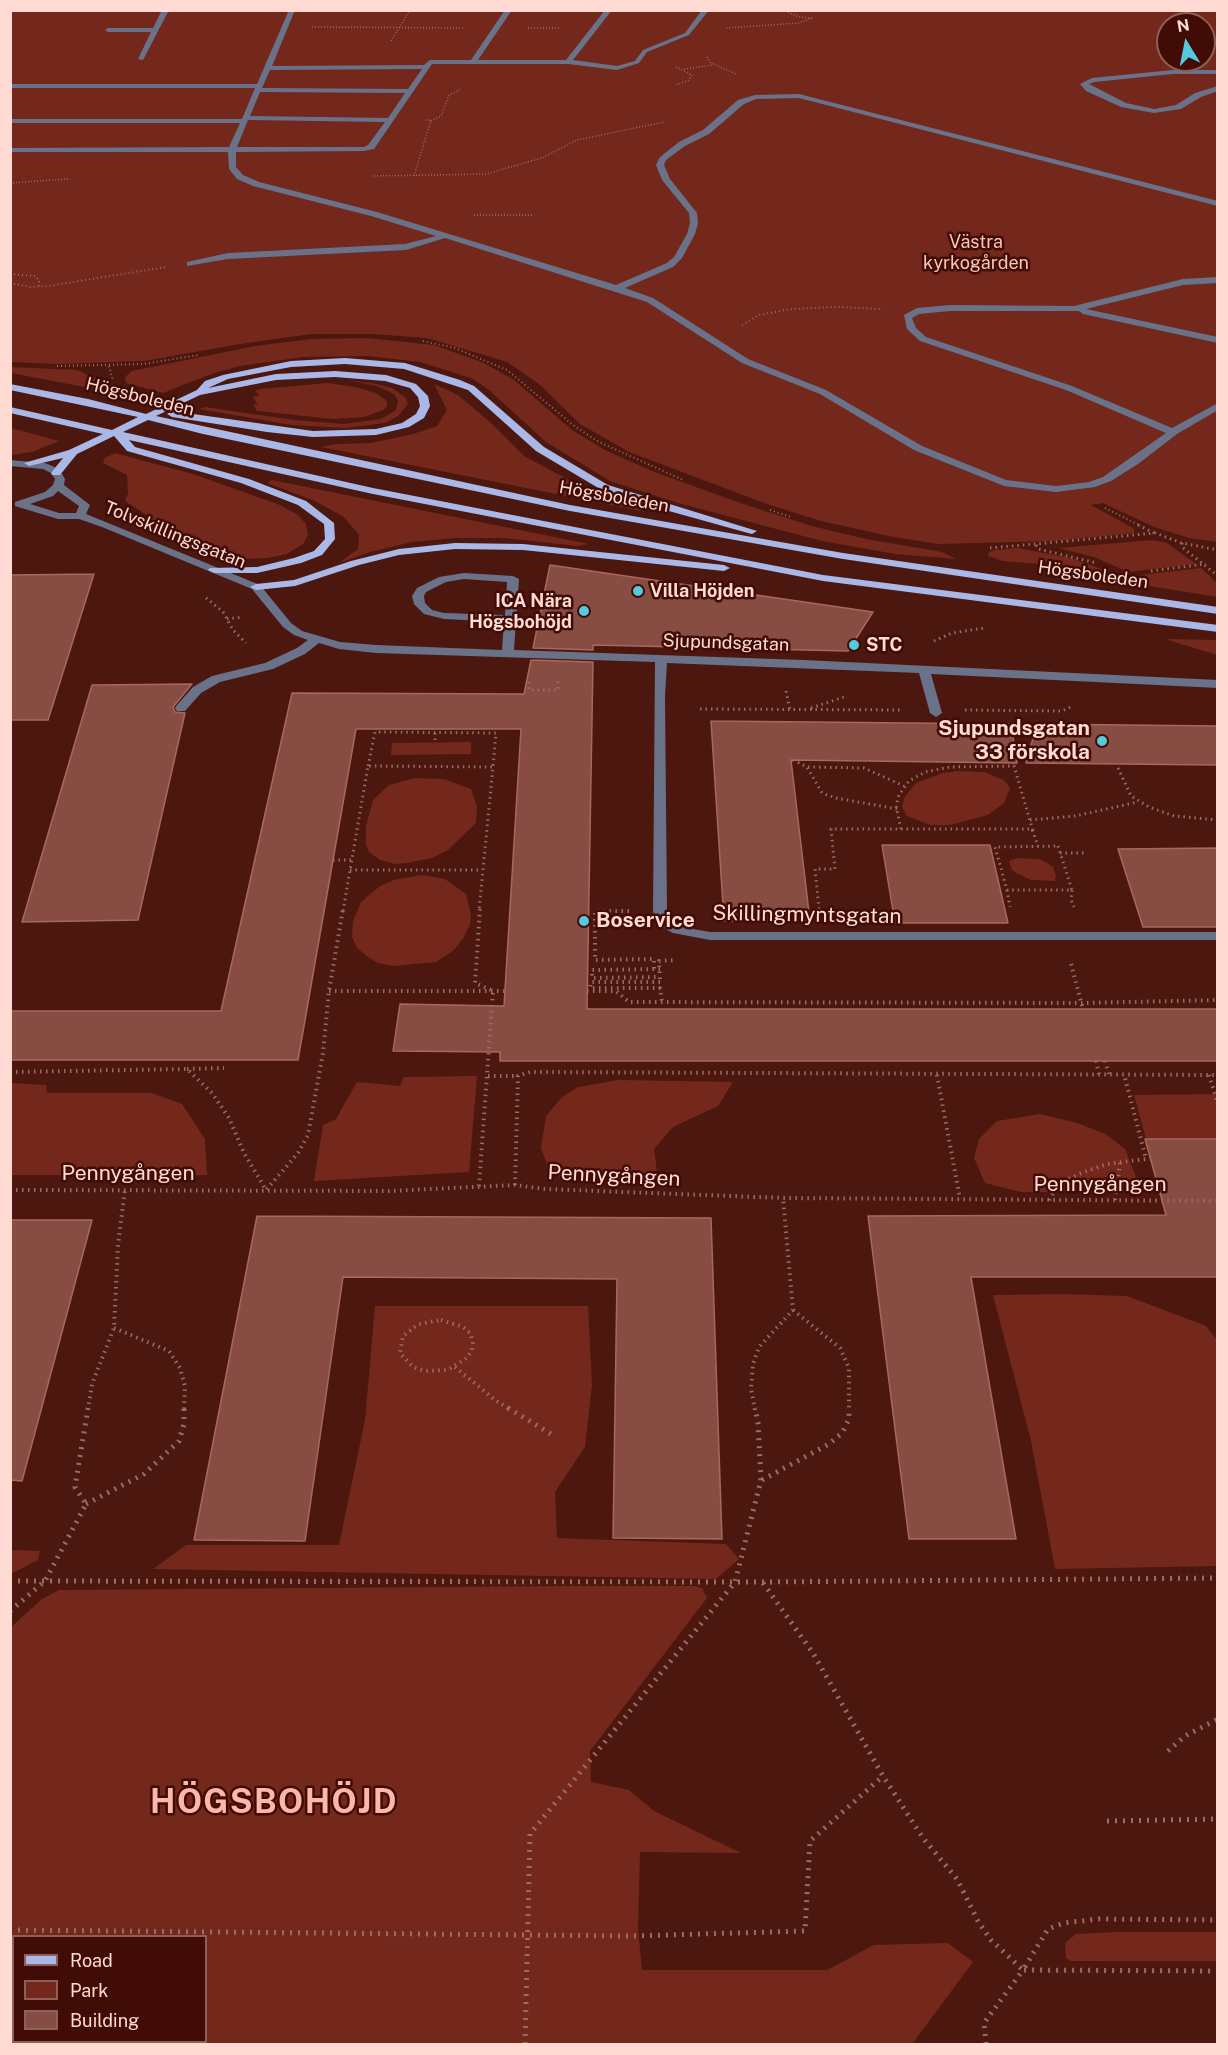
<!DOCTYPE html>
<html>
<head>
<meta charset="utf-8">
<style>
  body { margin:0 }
  #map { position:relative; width:1228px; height:2055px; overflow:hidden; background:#4c170e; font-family:"Public Sans",sans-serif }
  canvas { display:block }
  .frame { position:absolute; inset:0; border:12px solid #ffdbd3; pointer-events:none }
  .legend { position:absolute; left:12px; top:1935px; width:195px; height:108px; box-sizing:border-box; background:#400c05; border:2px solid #8c5f57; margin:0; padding:8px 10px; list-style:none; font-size:18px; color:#ffdbd3 }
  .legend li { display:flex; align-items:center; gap:12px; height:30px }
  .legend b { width:30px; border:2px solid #8c5f57 }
  .north { position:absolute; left:1156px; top:12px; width:60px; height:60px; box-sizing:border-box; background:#400c05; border:2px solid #8c5f57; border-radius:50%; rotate:350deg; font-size:16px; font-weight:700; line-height:24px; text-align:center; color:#ffdbd3 }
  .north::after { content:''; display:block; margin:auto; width:21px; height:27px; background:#55cadf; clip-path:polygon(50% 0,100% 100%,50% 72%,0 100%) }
</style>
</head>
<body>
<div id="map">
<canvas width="1228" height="2055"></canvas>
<div class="frame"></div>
<ul class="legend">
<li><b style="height:8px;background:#aab8e8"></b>Road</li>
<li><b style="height:16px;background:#73281b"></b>Park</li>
<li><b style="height:16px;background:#884d42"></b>Building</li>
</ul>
<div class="north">N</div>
</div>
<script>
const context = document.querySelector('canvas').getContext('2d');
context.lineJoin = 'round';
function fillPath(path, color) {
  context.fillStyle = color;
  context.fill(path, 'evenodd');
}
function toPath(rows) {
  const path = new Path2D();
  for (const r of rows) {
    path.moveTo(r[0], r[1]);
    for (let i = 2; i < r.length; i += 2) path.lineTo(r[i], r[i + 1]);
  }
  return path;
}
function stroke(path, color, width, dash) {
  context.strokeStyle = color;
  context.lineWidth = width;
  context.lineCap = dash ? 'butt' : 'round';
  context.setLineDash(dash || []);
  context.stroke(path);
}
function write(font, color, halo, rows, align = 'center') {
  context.font = font + ' "Public Sans",sans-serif';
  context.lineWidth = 5;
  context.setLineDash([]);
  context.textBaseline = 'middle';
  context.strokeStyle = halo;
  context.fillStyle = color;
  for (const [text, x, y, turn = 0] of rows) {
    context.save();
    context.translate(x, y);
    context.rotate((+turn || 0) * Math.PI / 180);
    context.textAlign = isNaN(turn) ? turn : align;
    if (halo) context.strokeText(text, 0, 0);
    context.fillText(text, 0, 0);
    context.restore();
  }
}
const green = toPath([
  [11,11,1217,11,1217,542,1189,538,1154,527,1103,503,1091,505,1133,528,1135,531,1134,533,1055,541,938,544,893,537,821,521,767,504,629,452,580,424,539,384,507,362,427,338,372,334,311,334,240,344,144,361,56,364,11,362],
  [1168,24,1204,24,1204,60,1168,60],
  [367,338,434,345,484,363,514,380,572,430,605,450,652,471,740,503,812,526,866,539,942,552,956,559,895,554,822,541,678,503,610,481,546,442,489,390,473,379,420,362,368,356,303,357,240,366,214,373,163,393,126,383,125,377,132,371,255,346,311,339],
  [11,367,77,370,119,388,153,397,147,399,11,373],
  [346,380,372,383,392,388,406,398,408,404,398,416,385,423,345,428,291,425,199,409,205,407,294,420,344,424,381,419,396,410,398,401,394,394,377,386],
  [328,383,355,387,376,393,387,401,387,406,383,410,365,417,332,419,257,411,253,404,258,405,253,397,260,395,255,391,260,389],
  [434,384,458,395,490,422,524,456,582,487,646,512,321,447,336,444,371,443,413,434,437,426,447,410],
  [11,428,59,441,32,452,11,455],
  [115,453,193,474,280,505,298,515,306,524,308,535,303,544,287,554,268,558,245,559,221,555,166,534,145,514,125,501,128,493,127,475,103,463,105,458],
  [272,480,589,544,577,546,504,538,455,538,412,542,370,552,339,563,358,549,359,535,344,517,315,501,267,483],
  [1153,540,1167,543,1196,564,1128,572,1094,557,1058,548],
  [1017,548,1071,558,1110,572,1062,567,1062,564,1041,561,1040,564,1003,561,988,556,989,552,994,550],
  [1201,568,1217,583,1217,597,1119,581,1123,577],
  [1168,639,1217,640,1217,655,1168,640],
  [471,742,471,754,391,755,392,743],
  [958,771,984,772,1004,780,1010,788,1004,803,988,815,950,825,930,825,907,816,902,807,904,798,916,783,943,773],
  [415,778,444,779,471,789,477,806,476,823,448,850,432,858,407,863,395,864,380,860,369,852,366,845,366,826,373,800,389,785],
  [1017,858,1039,859,1047,863,1053,867,1056,875,1055,881,1031,880,1016,873,1012,870,1009,861],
  [421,875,445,879,466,894,471,914,470,924,464,937,454,950,436,962,393,966,378,963,368,957,357,948,352,937,353,921,361,902,380,886,394,880],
  [477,1076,469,1172,314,1181,323,1125,336,1119,357,1082,400,1086,404,1077],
  [618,1080,733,1082,718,1106,673,1127,654,1149,657,1171,663,1184,560,1178,548,1167,541,1148,546,1116,562,1097,578,1087],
  [10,1083,46,1085,47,1093,152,1093,182,1104,205,1139,207,1175,11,1175],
  [1217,1094,1217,1139,1146,1139,1134,1095],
  [1040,1114,1077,1123,1106,1134,1125,1149,1142,1192,1021,1192,985,1183,974,1158,979,1139,997,1121],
  [1065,1294,1127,1296,1206,1326,1217,1340,1217,1566,1055,1569,1031,1441,993,1295],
  [375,1306,588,1306,592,1385,585,1447,555,1492,557,1538,726,1544,739,1559,716,1579,153,1569,186,1545,339,1545,365,1420],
  [11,1550,40,1551,38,1560,11,1574],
  [563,1586,695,1586,702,1588,707,1598,590,1751,591,1782,629,1790,654,1811,741,1853,640,1852,638,1928,642,1970,827,1970,874,1945,948,1943,973,1962,912,2044,11,2044,11,1627,42,1599,59,1590],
  [14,1936,206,1936,206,2042,14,2042],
  [1119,1932,1217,1932,1217,1961,1071,1961,1066,1958,1065,1943,1076,1934]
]);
const building = toPath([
  [550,565,873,612,848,651,593,645,593,650,533,648,550,565],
  [94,574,48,720,10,720,10,575,94,574],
  [531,660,593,662,587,1009,1218,1009,1218,1061,500,1061,500,1052,393,1051,400,1004,504,1006,521,729,356,729,298,1060,10,1060,10,1011,221,1011,292,693,524,694,531,660],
  [192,684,173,707,175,712,185,713,138,920,22,922,92,685,192,684],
  [711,721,1011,724,1017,763,791,760,810,921,724,921,711,721],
  [1037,724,1218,726,1218,765,1026,763,1037,724],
  [882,845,990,845,1008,923,895,923,882,845],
  [1218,848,1218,927,1143,927,1118,849,1218,848],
  [1145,1139,1218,1139,1218,1277,971,1277,1016,1539,909,1539,868,1216,1166,1215,1145,1139],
  [257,1216,711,1218,722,1539,613,1538,617,1279,343,1277,305,1541,194,1540,257,1216],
  [10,1220,92,1220,22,1481,10,1480,10,1220]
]);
const pathFar4 = toPath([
  [312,27,464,28],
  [528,28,560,28],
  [726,28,799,23,812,18,799,17,783,10],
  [391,41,410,10],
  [707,57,711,63,736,74],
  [676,67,692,75,689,80,676,85],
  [684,69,712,65],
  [431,121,441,116,449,95,460,90],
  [374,176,486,174,542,158,577,140,664,122],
  [414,176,431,120,424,120],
  [10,183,68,179],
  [474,215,533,215]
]);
const pathFar3 = toPath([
  [10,274,35,276,39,280,39,286],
  [10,283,30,287,48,286,166,267],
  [742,325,759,315,791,309,836,307,883,309],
  [423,341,455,348,507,370,573,425,597,441,683,480],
  [57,366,143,364,199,355],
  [109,366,113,380],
  [1105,508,1141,526],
  [770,510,791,517]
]);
const pathFar2 = toPath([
  [1138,525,1154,533],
  [1182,543,1182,547,1218,576],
  [1036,545,1038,549,1097,563],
  [990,548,1155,533,1182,543,1218,550],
  [1151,571,1206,564],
  [206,598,223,612,233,630,246,643],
  [227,619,243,617],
  [934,641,952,633,984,628],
  [529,682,529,690,558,690,558,681],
  [786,691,790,710],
  [811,708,847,696],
  [700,709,903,710],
  [965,710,1062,711,1073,706],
  [435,733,435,743],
  [793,760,807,767,822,793,836,798,897,809],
  [368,766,375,732,496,733,493,767],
  [808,767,864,768,904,786],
  [1118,768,1131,796,1149,807,1174,816,1218,820],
  [1030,820,1075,816,1138,802],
  [901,829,896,806,899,795,909,781,925,772,950,767,1014,766,1033,831],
  [1058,846,1072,890,1007,890,995,847,1058,846],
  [1060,853,1084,853],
  [333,860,352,860],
  [350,870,482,870],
  [1007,890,1010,907],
  [1072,890,1071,900,1074,907],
  [819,909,815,869,835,869,831,829,1032,829,1038,846],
  [343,911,368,766,493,767,479,911]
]);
const pathFar1 = toPath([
  [480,909,475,983,493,991],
  [629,911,595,911,595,960,654,959,654,969],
  [1071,964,1083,1009],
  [660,969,592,970,592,978,660,977],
  [660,979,659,961,675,960],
  [660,982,591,982,590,988,661,988],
  [660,987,662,1002],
  [329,991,505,991],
  [587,991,616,991,629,1002,1082,1003,1218,1000],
  [1096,1061,1099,1074],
  [1105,1061,1109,1074],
  [187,1069,224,1068],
  [10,1072,187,1069,212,1093,229,1118,244,1153,266,1190,298,1153,308,1135,323,1053,329,991,343,909],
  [937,1075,960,1199],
  [1209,1075,1218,1104],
  [488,1076,518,1076],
  [515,1185,518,1076,530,1072,1218,1075],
  [479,1186,493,991],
  [10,1190,389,1191,515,1185,545,1189,783,1198,1218,1201],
  [1049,1200,1059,1184,1079,1174,1107,1164,1146,1159,1124,1074],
  [1115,1200,1120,1163],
  [793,1310,840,1348,849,1368,849,1410],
  [441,1320,463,1327,470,1333,473,1342,472,1350,467,1358,448,1370,424,1371,413,1367,400,1353,403,1336,419,1324,441,1320],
  [114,1328,169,1351,180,1368,185,1386,184,1410],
  [455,1367,495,1400,511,1410],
  [88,1410,92,1384,114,1328,118,1245,125,1189],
  [755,1410,751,1389,753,1364,759,1347,793,1310,783,1198]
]);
const path = toPath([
  [508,1408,551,1434],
  [762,1480,829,1444,842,1433,849,1419,849,1408],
  [86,1504,144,1474,179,1441,184,1424,184,1408],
  [10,1581,762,1582,1218,1578],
  [763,1583,813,1653,883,1776,923,1838,957,1879,979,1923,991,1940,1023,1970,1048,1929,1064,1923,1099,1919,1218,1920],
  [10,1611,45,1581,86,1504,75,1487,88,1408],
  [1168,1751,1185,1736,1218,1719],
  [1107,1821,1218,1819],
  [10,1930,630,1936,805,1931,810,1841,883,1776],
  [525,2044,530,1834,735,1582,761,1480,758,1423,755,1408],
  [986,2044,984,2023,1023,1970,1218,1971]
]);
const minor = toPath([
  [162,10,169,10,143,60,138,59,151,32,108,32,105,30,108,28,153,28,162,10],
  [289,10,295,10,272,66,424,65,430,60,471,60,505,10,512,10,478,60,566,60,605,10,612,10,573,60,617,66,635,61,643,50,685,33,702,10,709,10,689,35,647,52,639,63,617,70,568,64,432,64,374,149,364,151,236,152,236,167,243,175,259,182,377,212,616,285,667,263,674,257,687,234,690,223,689,213,662,180,656,165,660,157,679,142,703,130,738,100,755,95,799,94,1218,201,1218,206,799,98,756,99,744,104,709,134,685,146,666,160,664,165,670,179,697,213,698,223,695,234,682,258,673,267,625,288,653,298,748,359,826,390,922,446,1006,480,1056,486,1089,482,1103,477,1166,433,1066,390,920,341,907,329,904,315,917,308,950,305,1074,306,1183,279,1218,277,1218,283,1183,285,1086,309,1218,337,1218,343,1083,314,1079,311,950,311,919,314,912,318,916,328,926,337,1072,386,1172,428,1218,403,1218,410,1177,434,1138,464,1111,481,1095,487,1056,492,1004,486,914,450,820,394,742,363,647,302,445,238,406,250,228,259,187,266,187,262,228,253,405,244,436,236,371,216,253,186,237,179,229,169,228,152,10,152,10,148,229,147,240,123,10,123,10,119,242,119,255,88,10,88,10,84,257,84,289,10],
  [422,69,408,89,262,88,270,70,422,69],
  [260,92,405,93,388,118,250,116,260,92],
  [248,120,385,122,368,145,364,147,237,147,248,120],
  [1173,70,1218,70,1218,74,1173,74,1094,82,1089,84,1126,103,1154,109,1176,105,1195,93,1218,86,1218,91,1201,97,1181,109,1154,113,1121,107,1086,91,1080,84,1092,78,1173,70],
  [10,460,45,463,59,469,65,479,64,485,90,505,86,514,260,585,291,623,302,631,340,642,376,645,502,650,504,622,444,619,424,614,414,604,412,596,417,588,439,577,464,573,513,576,519,579,514,650,804,660,1218,680,1218,688,931,674,942,713,936,717,930,713,919,673,667,663,665,696,667,911,668,919,682,927,710,932,1218,932,1218,940,710,940,673,933,656,924,653,911,655,662,376,653,339,649,319,643,305,654,273,669,220,682,201,693,185,711,177,711,175,708,177,705,193,687,212,676,265,663,297,648,308,640,294,635,283,627,252,589,102,527,79,519,58,519,15,506,15,502,45,492,53,485,55,479,51,473,43,469,10,466,10,460],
  [58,491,79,506,76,513,59,513,30,504,53,496,58,491],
  [464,579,507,582,505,615,444,613,432,610,425,603,424,596,426,592,446,582,464,579]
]);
const major = toPath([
  [345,358,405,363,460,380,474,386,544,447,608,485,757,531,752,534,748,533,633,501,600,489,536,451,468,390,404,369,345,364,291,367,228,379,208,388,276,374,335,371,386,375,416,384,428,396,430,406,424,418,409,427,376,435,313,437,267,432,172,417,167,414,172,411,313,431,376,429,402,423,416,414,420,406,418,397,410,388,385,381,335,377,276,380,200,395,156,416,570,505,843,553,1218,607,1218,614,843,559,570,511,203,434,148,420,123,432,373,488,823,575,1218,625,1218,632,823,581,373,494,129,440,135,447,249,479,306,501,334,523,335,539,322,555,301,563,257,573,214,573,208,570,210,568,257,567,294,558,314,551,325,539,324,524,298,505,241,483,127,451,114,436,77,454,60,475,52,475,51,473,63,458,29,466,24,463,69,450,103,434,10,413,10,407,112,430,138,417,10,390,10,384,88,399,146,414,197,390,205,381,223,375,291,361,345,358],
  [455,543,523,544,724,565,730,568,724,571,523,550,455,549,399,555,359,565,295,586,256,590,250,587,256,584,294,580,351,561,399,549,455,543]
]);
const markers = [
  [638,591,6,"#55cadf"],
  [584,611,6,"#55cadf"],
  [854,645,6,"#55cadf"],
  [1102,741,6,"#55cadf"],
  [584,921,6,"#55cadf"]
];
const farParknames = [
  ["Västra",976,242],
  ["kyrkogården",976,263]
];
const farStreetnames = [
  ["Högsboleden",140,397,14],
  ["Högsboleden",614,497,10],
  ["Tolvskillingsgatan",175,535,22],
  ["Högsboleden",1093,575,8],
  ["Sjupundsgatan",726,643,2]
];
const farPoinames = [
  ["Villa Höjden",650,591],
  ["ICA Nära",572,601,"right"],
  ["Högsbohöjd",572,622,"right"],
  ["STC",866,645]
];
const poiNames = [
  ["Sjupundsgatan",1090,729],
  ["33 förskola",1090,753],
  ["Boservice",596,921,"left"]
];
const streetNames = [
  ["Skillingmyntsgatan",807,915,1],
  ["Pennygången",128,1174],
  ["Pennygången",614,1176,3],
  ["Pennygången",1100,1185]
];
const nearDistrictnames = [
  ["HÖGSBOHÖJD",274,1803]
];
fillPath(green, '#73281b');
fillPath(building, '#884d42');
stroke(building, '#a7695d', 1.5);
stroke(pathFar4, '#9a6d64', 1.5, [1, 2]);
stroke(pathFar3, '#9a6d64', 2, [1, 3]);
stroke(pathFar2, '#9a6d64', 3, [1.5, 4]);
stroke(pathFar1, '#9a6d64', 4, [1.5, 4.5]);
stroke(path, '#9a6d64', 5, [2, 6]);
fillPath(minor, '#6a7289');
fillPath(major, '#aab8e8');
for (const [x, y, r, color] of markers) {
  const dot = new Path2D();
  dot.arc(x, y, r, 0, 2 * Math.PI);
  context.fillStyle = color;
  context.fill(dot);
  stroke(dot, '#400c05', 2);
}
write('18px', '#fbc5ba', '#400c05', farParknames);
write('18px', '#ffdbd3', '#400c05', farStreetnames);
write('bold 18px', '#ffdbd3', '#400c05', farPoinames, 'left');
write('bold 21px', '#ffdbd3', '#400c05', poiNames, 'right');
write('21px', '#ffdbd3', '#400c05', streetNames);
context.letterSpacing = '1.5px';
write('bold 33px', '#fbb7a9', '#400c05', nearDistrictnames);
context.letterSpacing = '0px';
</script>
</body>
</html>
